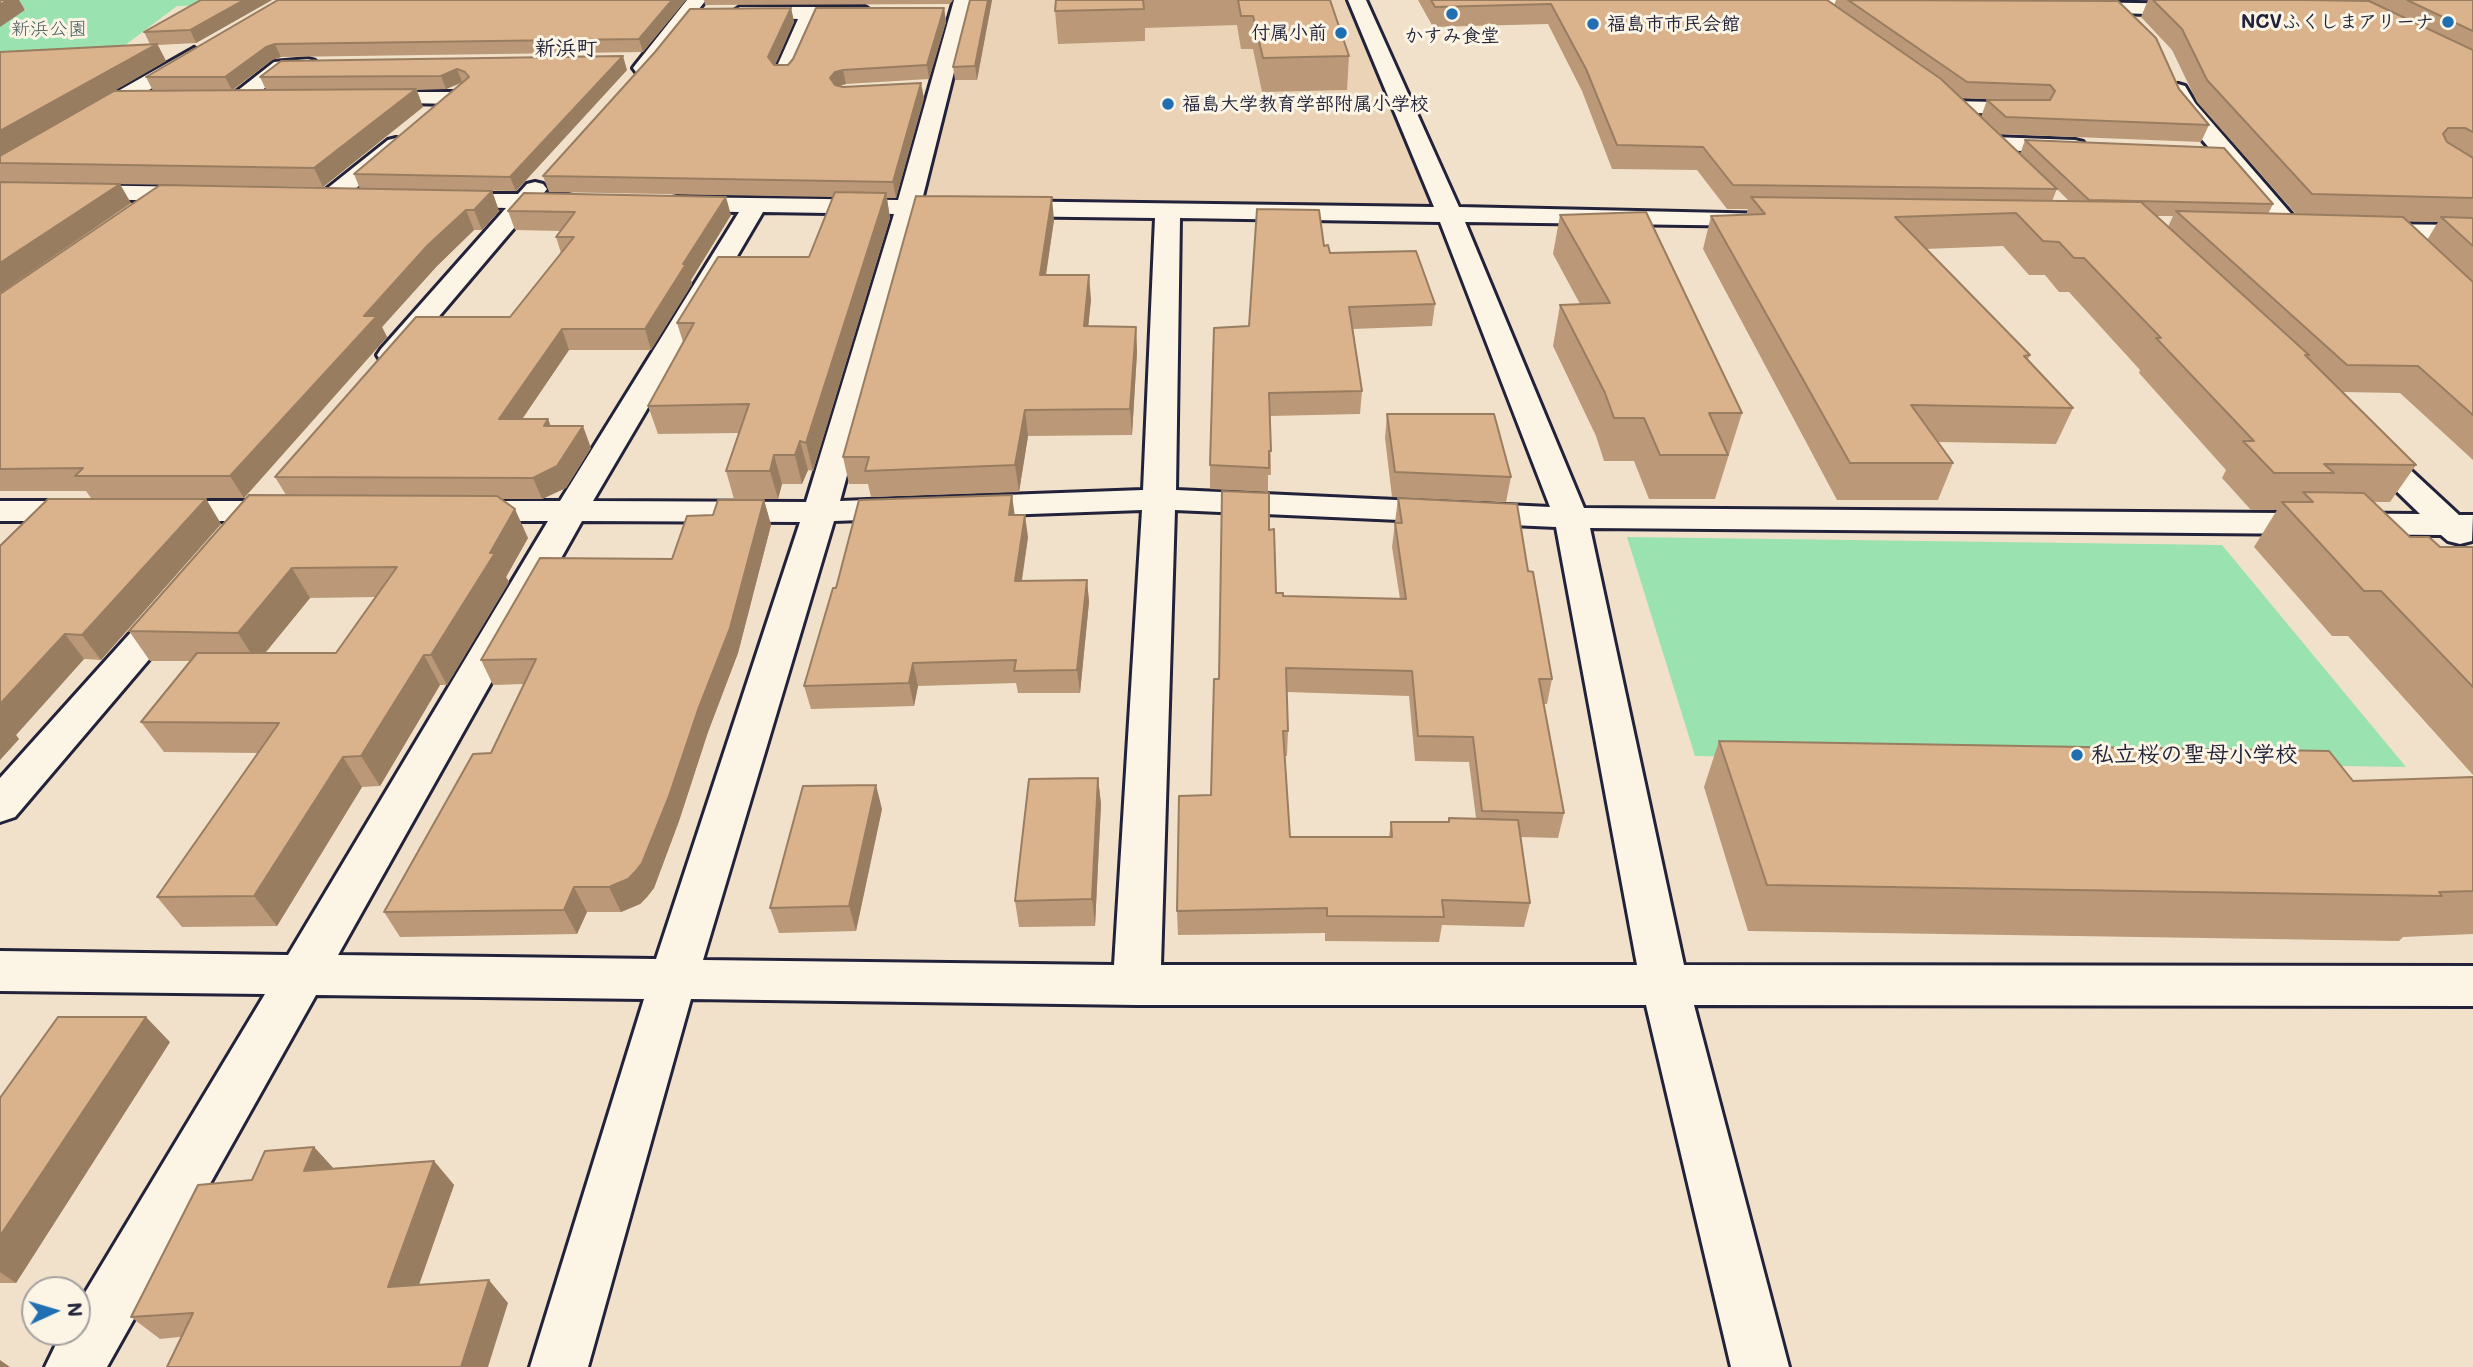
<!DOCTYPE html>
<html>
<head>
<meta charset="utf-8">
<style>
  body { margin:0 }
  #map { position:relative; width:2473px; height:1367px; overflow:hidden; background:#f2e1ca; font-family:Mali,sans-serif }
  canvas { display:block }
  .north { position:absolute; left:21px; top:1276px; width:70px; height:70px; box-sizing:border-box; background:#fcf5e5; border:2px solid #a5a1a1; border-radius:50%; rotate:86deg; font-size:19px; font-weight:700; line-height:28px; text-align:center; color:#22223b }
  .north::after { content:''; display:block; margin:auto; width:24px; height:32px; background:#1f6fb2; clip-path:polygon(50% 0,100% 100%,50% 72%,0 100%) }
</style>
</head>
<body>
<div id="map">
<canvas width="2473" height="1367"></canvas>
<div class="north">N</div>
</div>
<script>
const context = document.querySelector('canvas').getContext('2d');
context.lineJoin = 'round';
function fillPath(path, color) {
  context.fillStyle = color;
  context.fill(path, 'evenodd');
}
function toPath(rows) {
  const path = new Path2D();
  for (const r of rows) {
    path.moveTo(r[0], r[1]);
    for (let i = 2; i < r.length; i += 2) path.lineTo(r[i], r[i + 1]);
  }
  return path;
}
function stroke(path, color, width, dash) {
  context.strokeStyle = color;
  context.lineWidth = width;
  context.lineCap = dash ? 'butt' : 'round';
  context.setLineDash(dash || []);
  context.stroke(path);
}
function write(font, color, halo, rows, align = 'center') {
  context.font = font + ' Mali,"Klee One",sans-serif';
  context.lineWidth = 6;
  context.setLineDash([]);
  context.textBaseline = 'middle';
  context.strokeStyle = halo;
  context.fillStyle = color;
  for (const [text, x, y, turn = 0] of rows) {
    context.save();
    context.translate(x, y);
    context.rotate((+turn || 0) * Math.PI / 180);
    context.textAlign = isNaN(turn) ? turn : align;
    if (halo) context.strokeText(text, 0, 0);
    context.fillText(text, 0, 0);
    context.restore();
  }
}
const built = toPath([
  [962,0,1357,0,1450,215,908,208]
]);
const green = toPath([
  [0,0,267,0,263,4,177,6,112,55,0,61,0,24,27,9,0,9],
  [1627,537,2222,545,2406,767,1695,756]
]);
const minor = toPath([
  [687,0,706,0,650,72,636,72,633,68,636,64,687,0],
  [954,0,972,0,922,200,1434,207,1348,0,1366,0,1459,207,1771,214,1774,219,1771,224,1762,226,1465,222,1584,508,2420,514,2350,446,2355,439,2366,437,2377,439,2459,515,2473,515,2472,541,2460,544,2448,541,2441,535,1590,528,1684,965,2473,966,2473,1006,1694,1005,1789,1367,1731,1367,1646,1005,1137,1005,691,999,588,1367,530,1367,644,999,316,995,107,1367,45,1367,62,1332,77,1332,77,1306,265,994,0,991,0,951,288,955,548,521,464,521,452,518,447,511,452,504,464,501,560,501,739,212,677,211,668,209,665,204,668,199,677,197,898,200,954,0],
  [763,212,894,214,806,502,593,501,763,212],
  [918,215,1155,218,1143,490,840,501,918,215],
  [1180,218,1440,222,1550,507,1176,490,1180,218],
  [1142,510,1114,965,703,960,834,521,1142,510],
  [1175,510,1556,527,1637,965,1161,965,1175,510],
  [582,521,800,522,656,959,338,955,582,521],
  [1820,0,1897,0,1898,2,1889,7,1829,5,1820,0],
  [2075,2,2197,4,2206,10,2197,16,2069,11,2066,7,2069,3,2075,2],
  [740,7,865,7,874,13,865,19,817,19,794,73,791,77,784,79,777,77,774,73,798,19,733,17,731,13,740,7],
  [194,48,204,54,201,58,97,122,89,123,81,122,78,117,81,112,194,48],
  [308,59,315,61,318,65,315,69,286,72,245,103,238,105,231,103,227,99,274,62,308,59],
  [2178,84,2185,86,2195,103,2300,224,2303,229,2300,234,2291,236,2282,234,2177,110,2168,90,2171,86,2178,84],
  [366,92,453,92,460,94,464,98,460,102,453,104,359,102,355,98,359,94,366,92],
  [1954,101,2035,103,2043,104,2046,109,2043,114,2035,115,1946,112,1943,107,1946,102,1954,101],
  [1994,137,2075,140,2083,142,2086,147,2083,152,2075,154,1986,149,1983,144,1986,139,1994,137],
  [396,138,404,140,407,145,404,150,340,201,332,203,324,201,320,196,324,191,388,140,396,138],
  [535,182,543,184,547,189,543,194,568,195,577,197,580,202,577,207,568,209,531,208,401,361,391,364,381,361,377,355,381,349,506,208,443,206,435,204,431,199,435,194,518,194,527,184,535,182],
  [0,184,201,187,209,189,213,194,209,199,201,201,0,198,0,184],
  [2368,224,2473,225,2473,241,2359,236,2356,231,2359,226,2368,224],
  [0,501,89,501,101,504,106,511,101,518,89,521,0,521,0,501],
  [160,501,288,501,300,504,305,511,300,518,288,521,160,521,148,518,143,511,148,504,160,501],
  [173,596,186,600,191,608,186,616,15,817,0,822,0,778,160,600,173,596]
]);
const wall = toPath([
  [201,0,272,0,196,43,158,45,166,61,114,91,153,91,146,77,277,0,686,0,643,52,281,57,272,60,233,90,266,90,260,77,281,61,627,70,516,191,360,189,354,174,462,83,446,89,417,90,423,107,323,187,113,184,131,203,0,293,0,52,150,44,144,32],
  [704,0,953,0,950,4,705,5],
  [970,0,992,0,977,80,955,80,953,67],
  [1056,0,1330,0,1349,56,1347,90,1262,92,1253,49,1241,49,1237,25,1145,28,1145,41,1058,44,1055,11],
  [1418,0,1827,0,1834,5,1836,0,2099,0,2209,125,2201,142,2000,134,1981,117,1987,100,2004,100,1961,98,2020,154,2025,140,2273,204,2268,214,2296,214,2197,102,2172,50,2141,17,2148,0,2325,0,2357,1,2355,0,2473,0,2473,460,2400,393,2342,392,2416,465,2390,502,2374,502,2410,537,2440,547,2473,547,2473,775,2348,636,2332,636,2254,547,2277,510,2251,510,2222,478,2226,470,2139,373,2140,370,2069,292,2059,292,2045,275,2029,275,2003,246,1925,249,2030,355,2028,359,2073,408,2056,444,1938,442,1953,463,1938,500,1837,500,1703,249,1711,216,1746,215,1748,209,1727,209,1697,170,1612,169,1582,91,1548,24,1433,27],
  [2057,189,2069,201,2052,201],
  [2156,216,2173,216,2168,227],
  [2407,221,2438,222,2427,240],
  [791,8,794,22,775,65,788,65,944,8,946,22,929,79,846,84,840,86,924,98,896,198,887,198,890,218,813,471,808,470,802,484,782,484,778,499,734,499,726,471,739,433,658,434,648,406,683,342,677,323,809,257,833,197,549,192,543,176,655,52],
  [492,191,499,211,482,230,474,230,437,266,382,327,387,337,244,498,91,498,86,491,0,491,0,294],
  [524,193,731,215,691,280,692,284,651,350,569,350,522,419,551,426,591,448,566,488,542,499,501,499,528,538,506,577,509,582,447,685,440,685,380,786,362,787,277,926,182,927,157,897,258,753,164,752,141,722,191,661,150,661,129,631,286,495,275,477,510,317,561,253,556,237,561,231,515,230,508,211],
  [376,597,336,653,265,653,310,598],
  [1560,215,1742,413,1715,499,1649,499,1634,461,1604,461,1596,436,1553,346,1560,305,1580,304,1553,254],
  [1054,220,1046,275,1091,299,1088,326,1136,327,1137,352,1132,435,1028,436,1019,492,871,497,868,484,849,484,843,457],
  [1324,246,1330,253,1435,304,1432,326,1353,329,1362,391,1360,414,1270,416,1271,475,1268,475,1268,492,1210,489,1210,465],
  [1387,414,1511,477,1506,502,1392,497,1385,438],
  [1398,498,1528,571,1552,679,1547,704,1543,704,1564,813,1558,838,1520,837,1530,903,1524,927,1442,925,1439,942,1325,941,1325,933,1178,935,1177,911,1211,795,1219,679,1269,530,1276,593,1283,596,1400,599,1392,547],
  [1287,692,1409,696,1415,761,1469,762,1476,818,1449,818,1448,822,1391,822,1389,837,1290,837,1285,756,1287,756,1288,731],
  [206,499,221,524,101,660,84,659,16,735,19,739,0,760,0,546],
  [764,500,771,525,738,653,708,732,679,821,654,888,647,897,640,904,621,912,587,912,577,934,400,937,384,912,491,753,524,684,493,685,481,660,672,559,713,515],
  [1028,537,1022,581,1087,580,1089,602,1080,693,1018,693,1016,683,918,686,914,706,811,709,804,686,836,588],
  [1719,741,2353,781,2473,777,2473,934,2403,937,2399,941,1748,931,1704,787],
  [1098,778,1101,804,1095,926,1019,927,1015,901],
  [882,809,856,931,779,933,770,908],
  [170,1042,16,1283,0,1283,0,1098],
  [314,1147,333,1168,434,1161,454,1185,419,1285,508,1303,160,1339,131,1317,252,1180]
]);
const shadedWall = toPath([
  [7,0,19,0,25,10,0,27,0,5],
  [244,0,272,0,196,43,190,30],
  [672,0,686,0,643,52,639,39],
  [988,0,992,0,977,80,975,66],
  [791,8,794,22,772,72,768,57],
  [944,8,946,22,929,79,927,65],
  [157,44,166,61,0,156,0,131],
  [275,44,281,57,272,60,232,90,225,77,266,47],
  [623,56,627,70,516,191,510,177],
  [457,69,462,82,446,89,441,76],
  [843,70,846,84,838,86,833,93,830,78,835,72],
  [921,83,924,98,896,198,893,182],
  [416,89,423,107,323,187,314,168],
  [120,184,131,203,0,293,0,263],
  [492,191,499,211,482,230,474,210],
  [886,193,890,218,813,471,806,443],
  [726,197,731,215,691,280,692,284,651,350,645,329,683,264],
  [1052,197,1054,220,1042,300,1040,275],
  [466,210,474,230,437,266,382,327,387,337,244,498,230,476,364,316,428,245],
  [1089,275,1091,299,1086,351,1084,326],
  [1136,327,1137,352,1132,435,1130,409],
  [562,329,569,350,508,440,499,419],
  [1025,410,1028,436,1019,492,1015,465],
  [548,419,557,441,544,426],
  [583,426,591,448,566,488,542,499,533,478],
  [800,441,808,470,802,484,795,455],
  [774,455,782,484,778,499,770,471],
  [1012,495,1015,517,1009,515],
  [206,499,221,524,101,660,82,635],
  [764,500,771,525,738,653,708,732,679,821,654,888,647,897,640,904,621,912,609,887],
  [515,509,528,538,506,577,509,582,447,685,431,655],
  [1025,515,1028,537,1018,604,1015,581],
  [292,568,310,598,257,663,238,633],
  [1087,580,1089,602,1080,693,1077,670],
  [65,634,84,659,16,735,19,739,0,760,0,704],
  [424,655,440,685,380,786,361,756],
  [913,663,918,686,914,706,909,683],
  [343,757,362,787,277,926,254,896],
  [1098,778,1101,804,1095,926,1092,899],
  [876,785,882,809,856,931,849,906],
  [574,887,587,912,577,934,564,910],
  [146,1017,170,1042,16,1283,0,1272,0,1236],
  [314,1147,336,1171,304,1171],
  [434,1161,454,1185,410,1310,388,1287],
  [489,1280,508,1303,488,1367,461,1367],
  [0,1360,10,1367,0,1367]
]);
const building = toPath([
  [0,0,7,0,0,5,0,0],
  [201,0,244,0,190,30,144,32,201,0],
  [278,0,672,0,639,39,275,44,266,47,225,77,146,77,278,0],
  [970,0,988,0,975,66,953,67,970,0],
  [1056,0,1143,0,1144,9,1055,11,1056,0],
  [1238,0,1330,0,1349,56,1263,58,1253,16,1241,16,1238,0],
  [1431,0,1827,0,1941,79,2057,189,1733,185,1703,147,1617,145,1586,69,1551,4,1435,7,1431,0],
  [1848,0,2118,1,2156,38,2179,89,2209,125,2006,117,1987,100,2050,100,2055,91,2050,85,1967,82,1848,0],
  [2153,0,2303,0,2369,1,2473,50,2473,132,2465,128,2448,128,2443,134,2447,142,2473,158,2473,198,2312,194,2207,80,2182,29,2153,0],
  [2407,0,2473,0,2473,31,2407,0],
  [791,8,768,57,774,65,788,65,793,59,816,8,944,8,927,65,843,70,835,72,830,78,835,85,843,87,921,83,893,182,543,176,655,52,690,9,791,8],
  [157,44,0,131,0,52,157,44],
  [623,56,510,177,354,174,469,77,465,72,457,69,441,76,260,77,281,61,623,56],
  [416,89,314,168,0,163,0,156,114,91,416,89],
  [2025,140,2224,148,2273,204,2089,200,2025,140],
  [0,182,120,184,0,263,0,182],
  [160,185,492,191,474,210,466,210,428,245,364,316,377,316,230,476,75,476,83,468,0,469,0,294,160,185],
  [835,192,886,193,806,443,800,441,795,455,774,455,770,471,726,471,749,404,648,406,694,323,677,323,718,257,809,257,835,192],
  [524,193,726,197,683,264,686,264,645,329,562,329,499,419,548,419,544,426,583,426,557,466,533,478,275,477,416,317,510,317,574,237,556,237,575,212,508,211,524,193],
  [916,196,1052,197,1040,275,1089,275,1084,326,1136,327,1130,409,1025,410,1015,465,865,471,869,457,843,457,916,196],
  [1751,197,2141,202,2309,355,2305,355,2416,465,2324,464,2334,473,2274,473,2243,441,2254,441,2156,338,2161,338,2084,258,2074,258,2059,242,2043,241,2016,213,1895,217,2030,355,2024,356,2073,408,1911,405,1953,463,1850,463,1711,216,1765,214,1751,197],
  [1257,209,1319,210,1324,246,1328,245,1330,253,1416,251,1435,304,1349,307,1362,391,1269,393,1271,451,1269,451,1269,468,1210,465,1214,328,1249,326,1257,209],
  [2176,211,2403,217,2473,282,2473,415,2418,366,2347,365,2176,211],
  [1646,212,1742,413,1709,413,1728,455,1660,455,1644,418,1614,418,1605,393,1560,305,1610,303,1560,215,1646,212],
  [2441,217,2473,218,2473,246,2441,217],
  [1387,414,1494,414,1511,477,1395,472,1387,414],
  [1222,491,1269,493,1269,530,1274,529,1276,593,1283,593,1283,596,1406,599,1395,523,1402,523,1398,498,1517,504,1528,571,1533,572,1552,679,1539,679,1564,813,1482,811,1473,737,1418,736,1412,671,1286,668,1288,731,1283,731,1290,837,1392,837,1391,822,1449,822,1449,818,1518,820,1530,903,1442,900,1444,917,1327,916,1327,908,1177,911,1179,796,1211,795,1214,679,1219,679,1222,491],
  [2303,492,2364,493,2410,537,2429,537,2440,547,2473,547,2473,687,2381,591,2364,591,2282,502,2313,502,2303,492],
  [249,495,497,496,515,509,490,553,495,553,431,655,424,655,361,756,343,757,254,896,157,897,279,723,141,722,197,653,336,653,397,567,292,568,238,633,129,631,249,495],
  [1012,495,1009,515,1025,515,1015,581,1087,580,1077,670,1014,671,1016,660,913,663,909,683,804,686,833,588,836,588,859,500,1012,495],
  [48,499,206,499,82,635,65,634,0,704,0,546,48,499],
  [718,500,764,500,730,628,699,707,669,796,642,863,635,872,628,879,609,887,574,887,564,910,384,912,473,754,491,753,536,659,481,660,540,558,672,559,687,516,713,515,718,500],
  [1719,741,2329,751,2353,781,2473,777,2473,891,2439,892,2442,896,1767,885,1719,741],
  [1098,778,1092,899,1015,901,1029,779,1098,778],
  [876,785,849,906,770,908,803,786,876,785],
  [58,1017,146,1017,0,1236,0,1098,58,1017],
  [314,1147,304,1171,434,1161,388,1287,489,1280,461,1367,167,1367,193,1313,131,1317,198,1185,252,1180,265,1151,314,1147]
]);
const markers = [
  [1452,14,7,"#1f6fb2"],
  [2448,22,7,"#1f6fb2"],
  [1593,24,7,"#1f6fb2"],
  [1341,33,7,"#1f6fb2"],
  [1168,104,7,"#1f6fb2"],
  [2077,755,7,"#1f6fb2"]
];
const farPoinames = [
  ["NCVふくしまアリーナ",2434,22],
  ["福島市市民会館",1607,24,"left"],
  ["付属小前",1327,33],
  ["かすみ食堂",1452,36,"center"],
  ["福島大学教育学部附属小学校",1182,104,"left"]
];
const farParknames = [
  ["新浜公園",49,29]
];
const farNeighbourhoodnames = [
  ["新浜町",566,49]
];
const poiNames = [
  ["私立桜の聖母小学校",2091,755]
];
fillPath(built, '#ebd3b7');
fillPath(green, '#9ae2b0');
stroke(minor, '#22223b', 6);
fillPath(minor, '#fcf5e5');
fillPath(wall, '#bb9978');
fillPath(shadedWall, '#997d61');
fillPath(building, '#dab28b');
stroke(building, '#997d61', 2);
for (const [x, y, r, color] of markers) {
  const dot = new Path2D();
  dot.arc(x, y, r, 0, 2 * Math.PI);
  context.fillStyle = color;
  context.fill(dot);
  stroke(dot, '#fcf5e5', 2.5);
}
write('bold 19px', '#22223b', '#fcf5e5', farPoinames, 'right');
write('19px', '#465c5e', '#fcf5e5', farParknames);
write('bold 21px', '#22223b', '#fcf5e5', farNeighbourhoodnames);
write('bold 23px', '#22223b', '#fcf5e5', poiNames, 'left');
</script>
</body>
</html>
